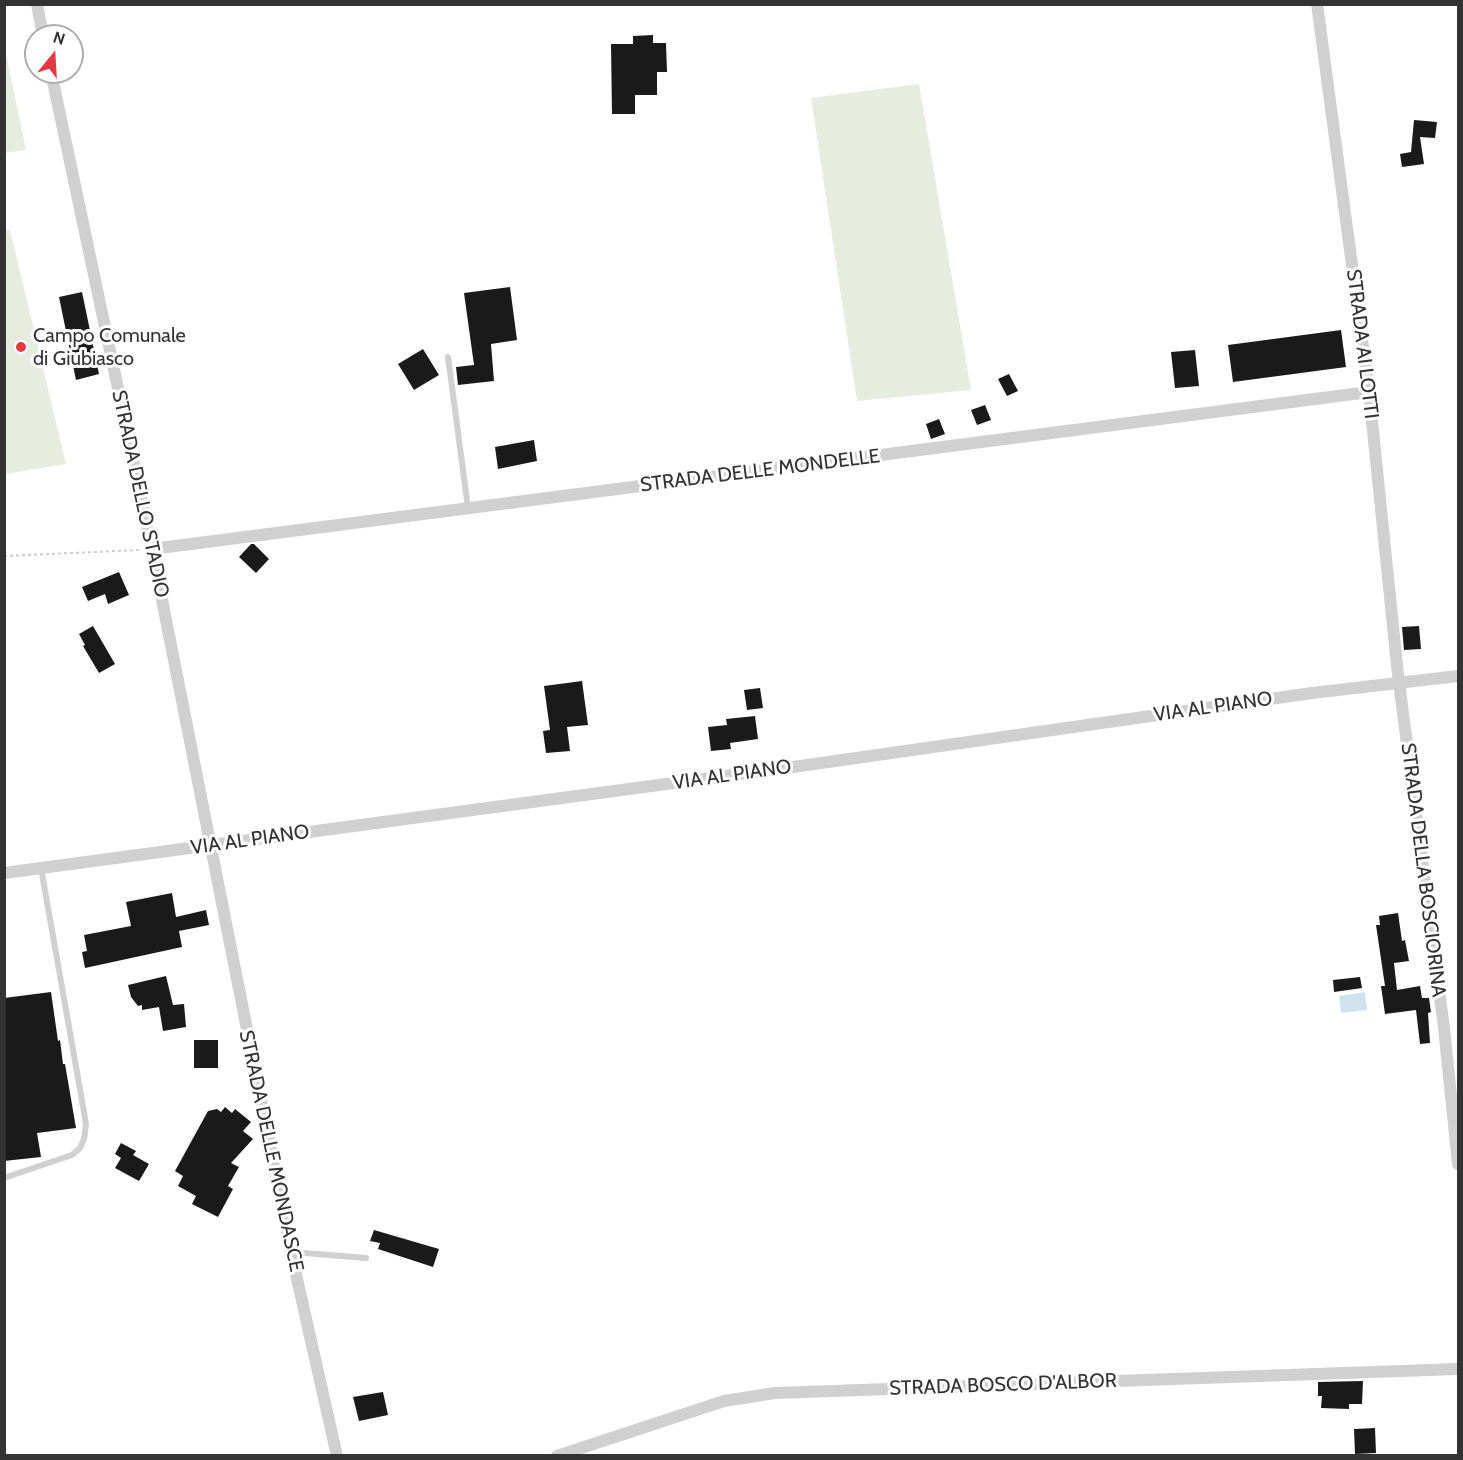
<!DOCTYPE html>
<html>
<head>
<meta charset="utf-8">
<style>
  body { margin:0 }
  #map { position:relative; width:1463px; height:1460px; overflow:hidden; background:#fff; font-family:Cabin,sans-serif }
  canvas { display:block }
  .frame { position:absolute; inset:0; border:6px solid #333; pointer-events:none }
  .north { position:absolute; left:24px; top:24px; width:60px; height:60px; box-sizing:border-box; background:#fff; border:2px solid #adadad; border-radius:50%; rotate:18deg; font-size:16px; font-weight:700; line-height:24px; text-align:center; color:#333 }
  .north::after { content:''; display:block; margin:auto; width:21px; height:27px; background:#e63946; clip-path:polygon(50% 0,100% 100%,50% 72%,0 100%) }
</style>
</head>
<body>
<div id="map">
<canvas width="1463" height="1460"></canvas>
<div class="frame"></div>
<div class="north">N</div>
</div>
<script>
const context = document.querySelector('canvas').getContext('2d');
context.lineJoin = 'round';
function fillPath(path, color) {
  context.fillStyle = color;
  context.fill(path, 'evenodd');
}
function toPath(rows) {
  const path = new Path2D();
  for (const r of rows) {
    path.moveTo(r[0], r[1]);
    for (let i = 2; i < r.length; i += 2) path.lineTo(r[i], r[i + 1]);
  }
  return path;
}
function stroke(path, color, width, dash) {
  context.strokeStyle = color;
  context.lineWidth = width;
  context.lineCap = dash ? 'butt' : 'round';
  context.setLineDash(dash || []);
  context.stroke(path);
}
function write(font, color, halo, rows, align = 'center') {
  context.font = font + ' Cabin,sans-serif';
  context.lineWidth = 6;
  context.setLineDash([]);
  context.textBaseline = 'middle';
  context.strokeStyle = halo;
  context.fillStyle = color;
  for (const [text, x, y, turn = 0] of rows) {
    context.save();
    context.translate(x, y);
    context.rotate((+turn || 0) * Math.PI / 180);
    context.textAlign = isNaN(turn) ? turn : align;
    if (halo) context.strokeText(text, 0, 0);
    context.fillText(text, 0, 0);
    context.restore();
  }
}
const green = toPath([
  [4,44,26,150,5,153,4,153],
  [919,84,971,390,857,401,811,98],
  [10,230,66,464,5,474,4,231]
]);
const water = toPath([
  [1365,992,1367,1010,1341,1013,1339,996]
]);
const building = toPath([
  [653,35,653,43,666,43,667,72,657,72,657,95,635,95,635,114,612,114,611,44,633,44,633,36],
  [1414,120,1437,122,1435,138,1420,137,1424,164,1402,167,1400,154,1411,152],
  [510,287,517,340,491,344,494,381,458,385,456,367,474,365,464,293],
  [82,292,99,374,76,380,59,297],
  [1341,330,1346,367,1233,382,1228,345],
  [423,349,439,375,414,390,398,364],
  [1195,350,1199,386,1175,388,1171,352],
  [1009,374,1018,391,1007,396,998,379],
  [985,405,991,420,977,425,971,410],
  [939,419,945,434,931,439,926,424],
  [534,440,537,461,498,469,495,447],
  [251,544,254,544,269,559,256,573,239,557],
  [119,572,129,595,108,604,105,594,88,601,82,587],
  [93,626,115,664,99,673,83,646,85,645,79,634],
  [1419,626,1421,649,1404,650,1402,627],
  [582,681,588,725,567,727,570,751,546,753,543,731,550,730,544,686],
  [760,688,763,708,747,710,744,690],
  [755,716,758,739,730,743,731,749,711,751,708,727,727,725,726,719],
  [172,893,176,917,206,910,209,925,179,931,182,947,85,968,82,952,87,951,84,935,131,926,126,902],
  [1398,913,1402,941,1405,940,1409,961,1394,963,1397,990,1420,986,1422,998,1429,998,1431,1012,1428,1013,1430,1043,1420,1044,1416,1010,1385,1014,1381,986,1385,986,1376,925,1380,925,1379,916],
  [166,976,173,1005,184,1004,186,1027,163,1031,159,1007,142,1010,142,1005,138,1006,131,997,128,985],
  [1360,977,1362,988,1334,992,1333,980],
  [51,992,58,1041,60,1040,63,1064,65,1064,76,1128,37,1133,41,1157,4,1161,4,998],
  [194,1040,218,1040,218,1068,194,1068],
  [225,1107,232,1113,235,1109,251,1122,243,1131,253,1139,231,1163,239,1167,228,1186,233,1189,218,1217,192,1204,196,1196,178,1186,183,1176,175,1171,208,1111,217,1109,221,1112],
  [121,1143,136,1151,133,1155,149,1164,139,1181,115,1168,121,1158,115,1154],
  [374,1230,439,1249,433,1267,378,1249,380,1243,370,1241],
  [1363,1381,1362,1404,1349,1404,1349,1409,1321,1408,1322,1396,1318,1396,1318,1382],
  [383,1392,388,1415,359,1421,353,1397],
  [1375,1428,1376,1453,1355,1454,1354,1429]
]);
const path = toPath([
  [4,556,140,550]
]);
const service = toPath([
  [448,357,468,508],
  [4,1178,72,1155,80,1148,84,1139,86,1125,84,1112,41,868],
  [292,1252,366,1258]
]);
const minor = toPath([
  [37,4,43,36],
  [1317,4,1369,392,1398,675,1444,1028,1458,1164],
  [51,72,152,549,291,1252,337,1456],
  [152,549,1369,392],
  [4,873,800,766,1312,693,1458,676],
  [557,1456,724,1401,775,1393,1458,1369]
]);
const markers = [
  [21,347,6,"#e63946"]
];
const poiNames = [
  ["Campo Comunale",33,336],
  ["di Giubiasco",33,359]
];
const streetNames = [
  ["STRADA AI LOTTI",1362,344,83],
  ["STRADA DELLE MONDELLE",760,471,-7],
  ["STRADA DELLO STADIO",140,494,78],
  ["VIA AL PIANO",1213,707,-8],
  ["VIA AL PIANO",732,775,-8],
  ["VIA AL PIANO",250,840,-8],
  ["STRADA DELLA BOSCIORINA",1423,870,83],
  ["STRADA DELLE MONDASCE",271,1151,78],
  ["STRADA BOSCO D'ALBOR",1003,1385,-2]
];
fillPath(green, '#e6ecdf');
fillPath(water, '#cfe2ee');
fillPath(building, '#1a1a1a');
stroke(path, '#cdcdcd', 2, [3, 3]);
stroke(service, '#d0d0d0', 6);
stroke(minor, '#d0d0d0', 12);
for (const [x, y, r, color] of markers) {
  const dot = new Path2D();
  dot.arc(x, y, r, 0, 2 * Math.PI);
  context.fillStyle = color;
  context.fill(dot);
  stroke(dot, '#fff', 2);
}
write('20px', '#333', '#fff', poiNames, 'left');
write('20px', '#333', '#fff', streetNames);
</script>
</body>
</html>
